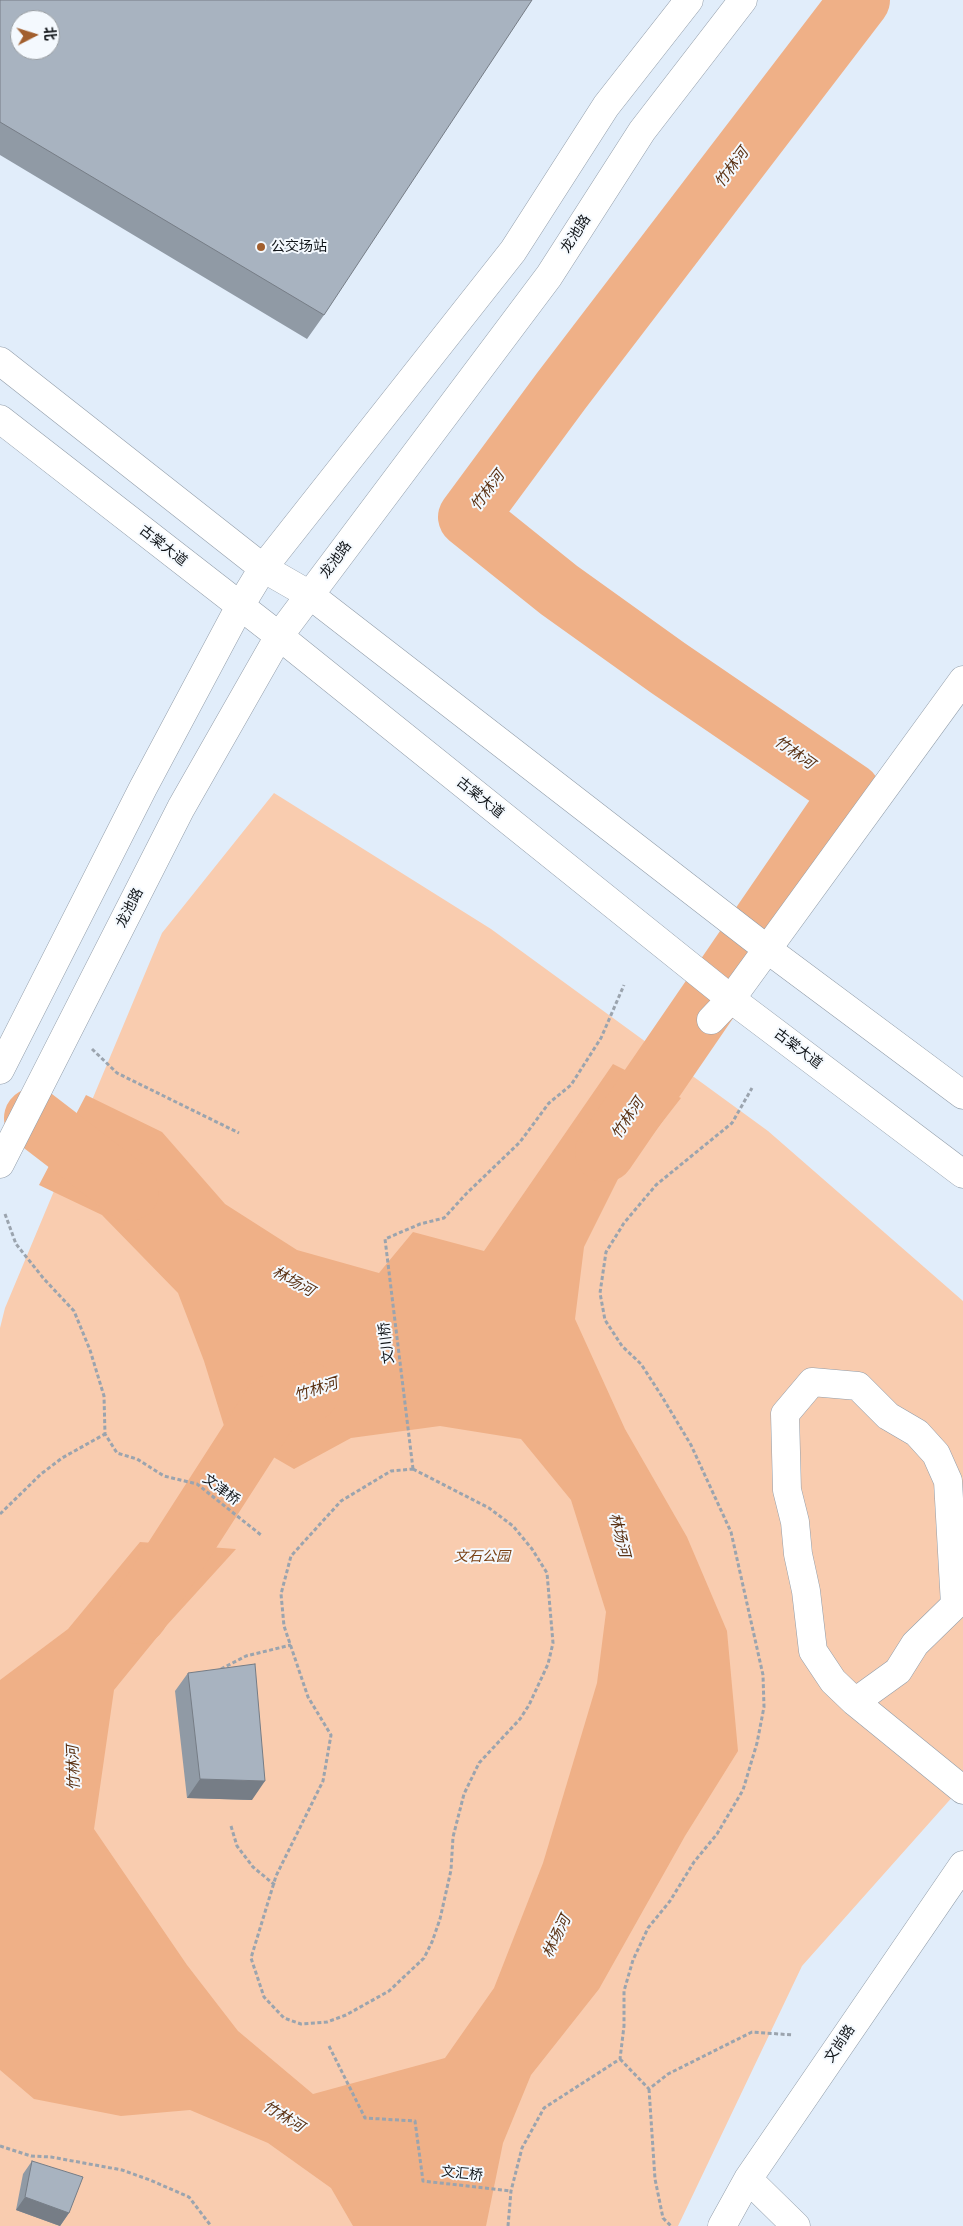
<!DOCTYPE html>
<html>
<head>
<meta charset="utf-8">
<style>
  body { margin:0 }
  #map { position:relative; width:963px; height:2226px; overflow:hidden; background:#e1edfa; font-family:Bitter,"Noto Sans SC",serif }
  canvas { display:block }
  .north { position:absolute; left:10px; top:10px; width:50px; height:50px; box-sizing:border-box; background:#f4f9fe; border:1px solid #999ea2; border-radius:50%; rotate:85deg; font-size:14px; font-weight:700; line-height:20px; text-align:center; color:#111519 }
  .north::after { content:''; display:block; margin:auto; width:18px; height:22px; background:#a25f2e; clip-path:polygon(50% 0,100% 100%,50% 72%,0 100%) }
</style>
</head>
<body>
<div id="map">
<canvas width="963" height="2226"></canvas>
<div class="north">北</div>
</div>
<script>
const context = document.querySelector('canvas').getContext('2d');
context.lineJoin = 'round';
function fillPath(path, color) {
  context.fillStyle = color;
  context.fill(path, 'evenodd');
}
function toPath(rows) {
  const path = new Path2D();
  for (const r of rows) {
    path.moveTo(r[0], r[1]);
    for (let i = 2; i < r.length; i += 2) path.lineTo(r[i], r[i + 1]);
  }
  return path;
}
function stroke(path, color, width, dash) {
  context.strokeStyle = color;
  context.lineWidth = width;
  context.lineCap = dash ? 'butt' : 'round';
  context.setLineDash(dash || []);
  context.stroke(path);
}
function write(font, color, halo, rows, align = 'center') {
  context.font = font + ' Bitter,"Noto Sans SC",serif';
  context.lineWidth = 4;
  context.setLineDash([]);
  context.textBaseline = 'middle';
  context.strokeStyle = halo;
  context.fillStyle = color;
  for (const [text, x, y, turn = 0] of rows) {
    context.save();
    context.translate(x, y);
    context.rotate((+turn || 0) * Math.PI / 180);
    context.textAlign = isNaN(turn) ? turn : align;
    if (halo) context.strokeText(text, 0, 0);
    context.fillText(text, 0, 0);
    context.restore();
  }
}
const green = toPath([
  [274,793,491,929,768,1131,963,1301,963,1785,802,1966,678,2226,0,2226,0,1328,5,1308,162,933]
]);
const water = toPath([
  [613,1064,681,1098,618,1179,584,1247,575,1319,625,1429,687,1537,727,1631,738,1751,685,1836,599,1989,531,2075,503,2143,486,2226,353,2226,331,2188,268,2143,190,2110,121,2116,34,2099,0,2070,0,1680,68,1629,140,1542,236,1549,167,1625,114,1690,94,1829,187,1965,238,2031,313,2094,445,2058,494,1988,543,1863,597,1683,606,1612,571,1500,521,1439,440,1426,351,1438,294,1469,225,1429,204,1361,178,1293,102,1215,39,1185,86,1095,162,1132,225,1204,297,1250,379,1273,413,1232,484,1251]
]);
const river = toPath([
  [34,1118,129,1191],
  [605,1152,851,793,668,668,559,590,468,517,561,391,860,0],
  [138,1614,273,1404,309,1392]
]);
const path = toPath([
  [92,1049,117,1073,239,1133],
  [5,1214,16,1244,44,1279,74,1311,90,1350,104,1396,105,1434,117,1453,137,1459,164,1476,197,1484,261,1535],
  [413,1469,489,1508,513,1526,532,1549,547,1573,553,1643,548,1664,529,1705,520,1719,479,1763,464,1794,453,1837,451,1870,440,1919,432,1942,424,1958,389,1991,346,2015,327,2022,301,2024,284,2018,264,1997,251,1958,276,1876,323,1781,331,1735,308,1697,284,1626,281,1594,291,1556,341,1501,391,1471,413,1469],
  [413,1469,385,1239,420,1224,444,1218,466,1194,520,1142,549,1103,571,1085,601,1038,624,985],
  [0,1514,41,1474,62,1458,105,1434],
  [221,1669,246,1656,291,1645],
  [231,1826,237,1846,253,1867,276,1886],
  [329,2046,365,2118,415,2121,423,2181,511,2191],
  [620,2059,649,2089,668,2074,752,2032,793,2035],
  [649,2089,655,2179,663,2218,671,2226],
  [0,2146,31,2156,51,2157,122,2170,150,2180,189,2197,211,2226],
  [508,2226,511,2191,522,2148,544,2108,620,2059,624,2026,624,1991,633,1960,648,1928,670,1901,694,1862,717,1834,743,1790,757,1743,764,1707,763,1675,731,1532,691,1445,661,1395,641,1364,622,1346,605,1320,600,1293,606,1252,624,1223,656,1185,732,1123,752,1088]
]);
const minor = toPath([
  [711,1020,731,999,963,680],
  [855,1702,898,1671,915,1644,955,1605,948,1481,936,1454,917,1433,888,1416,858,1386,812,1382,785,1414,787,1490,795,1522,798,1554,806,1591,813,1651,833,1681,855,1702,963,1790],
  [748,2179,796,2226],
  [722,2226,748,2179,963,1865]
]);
const major = toPath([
  [0,361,263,568,310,595,767,949,963,1095],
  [0,419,279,636,731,999,963,1174],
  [0,1070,143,788,240,606,263,568,513,251,606,106,689,0],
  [0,1164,181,808,279,636,549,276,642,131,743,0]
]);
const wall = toPath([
  [0,0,324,315,307,339,0,155],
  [188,1673,252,1800,187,1798,175,1691],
  [32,2161,69,2213,60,2226,16,2210,23,2174]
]);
const shadedWall = toPath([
  [200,1779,265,1781,252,1800,187,1798],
  [25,2197,69,2213,60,2226,16,2210]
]);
const building = toPath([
  [0,0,532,0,324,315,0,122,0,0],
  [20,20,50,20,50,50,20,50,20,20],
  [255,1664,265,1781,200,1779,188,1673,255,1664],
  [32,2161,83,2177,69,2213,25,2197,32,2161]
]);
const markers = [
  [261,247,5,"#a25f2e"]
];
const streetNames = [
  ["龙池路",576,234,-57],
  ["古棠大道",163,546,38],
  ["龙池路",336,560,-53],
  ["古棠大道",480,798,39],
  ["龙池路",130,908,-63],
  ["古棠大道",798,1049,37],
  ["文川桥",387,1343,-97],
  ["文津桥",221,1490,36],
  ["文尚路",840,2044,-56],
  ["文汇桥",462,2174,6]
];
const poiNames = [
  ["公交场站",271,247]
];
const parkNames = [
  ["文石公园",482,1557]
];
const waterNames = [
  ["竹林河",732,168,-53],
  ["竹林河",488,491,-53],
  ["竹林河",794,753,35],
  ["竹林河",628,1119,-56],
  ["林场河",293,1282,29],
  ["竹林河",316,1390,-18],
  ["林场河",619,1535,76],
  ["竹林河",74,1768,-92],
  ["林场河",557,1937,-64],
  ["竹林河",283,2117,32]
];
fillPath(green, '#f9ccaf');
fillPath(water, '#efb087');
stroke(river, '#efb087', 60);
stroke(minor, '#929da9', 29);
stroke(major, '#929da9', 29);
stroke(path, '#9ba4ae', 3, [4, 2.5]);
stroke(minor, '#fff', 28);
stroke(major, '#fff', 28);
fillPath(wall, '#909aa5');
fillPath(shadedWall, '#767d86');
fillPath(building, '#a8b3c0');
stroke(building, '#767d86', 1);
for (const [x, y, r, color] of markers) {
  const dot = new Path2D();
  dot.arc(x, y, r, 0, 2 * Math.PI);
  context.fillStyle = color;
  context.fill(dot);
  stroke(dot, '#f4f9fe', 2);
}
write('14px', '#111519', '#f4f9fe', streetNames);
write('14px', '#111519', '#f4f9fe', poiNames, 'left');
write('italic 14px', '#794013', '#f4f9fe', parkNames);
write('italic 15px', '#5b3214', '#f4f9fe', waterNames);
</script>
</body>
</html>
